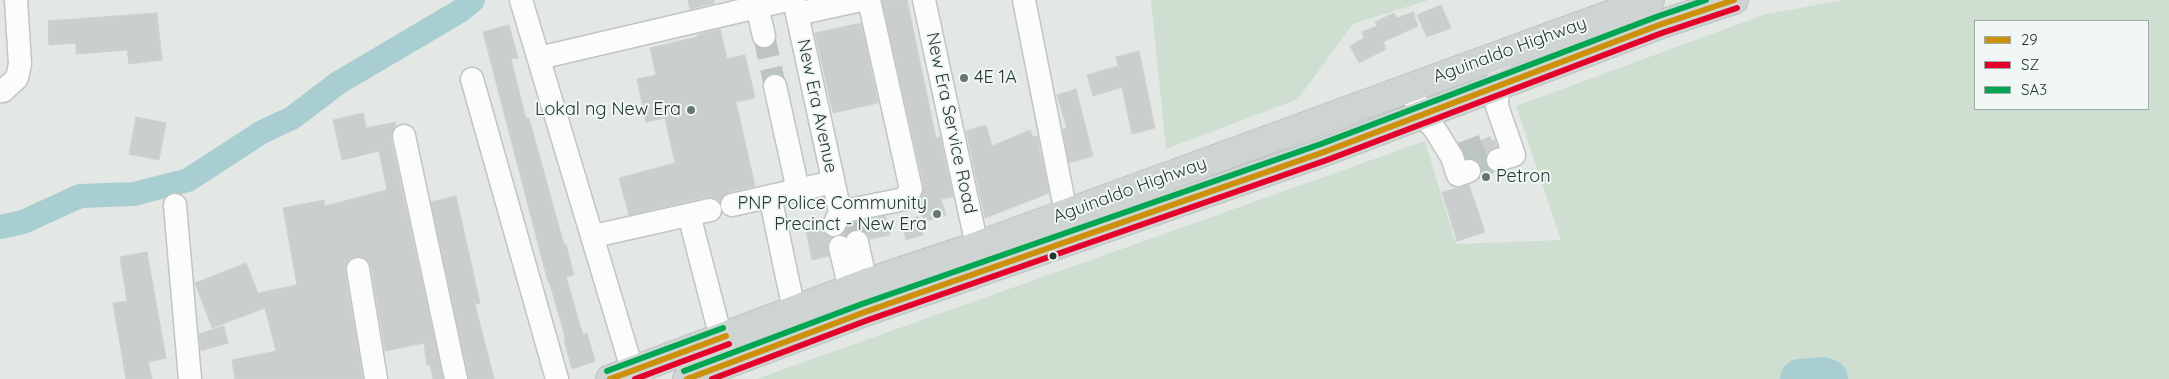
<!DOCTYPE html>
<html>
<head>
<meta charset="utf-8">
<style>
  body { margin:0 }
  #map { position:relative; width:2169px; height:379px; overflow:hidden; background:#e3e8e5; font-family:Quicksand,sans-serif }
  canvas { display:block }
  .legend { position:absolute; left:1974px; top:20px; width:175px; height:90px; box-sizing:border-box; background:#f1f7f4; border:1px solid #9faba6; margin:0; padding:6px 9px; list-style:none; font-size:15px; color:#243832 }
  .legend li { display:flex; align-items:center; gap:10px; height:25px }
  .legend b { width:25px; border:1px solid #9faba6 }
</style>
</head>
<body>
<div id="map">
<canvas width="2169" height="379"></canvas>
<ul class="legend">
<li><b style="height:6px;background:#cd900a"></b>29</li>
<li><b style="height:6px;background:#e4002b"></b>SZ</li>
<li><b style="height:6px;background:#00a651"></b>SA3</li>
</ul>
</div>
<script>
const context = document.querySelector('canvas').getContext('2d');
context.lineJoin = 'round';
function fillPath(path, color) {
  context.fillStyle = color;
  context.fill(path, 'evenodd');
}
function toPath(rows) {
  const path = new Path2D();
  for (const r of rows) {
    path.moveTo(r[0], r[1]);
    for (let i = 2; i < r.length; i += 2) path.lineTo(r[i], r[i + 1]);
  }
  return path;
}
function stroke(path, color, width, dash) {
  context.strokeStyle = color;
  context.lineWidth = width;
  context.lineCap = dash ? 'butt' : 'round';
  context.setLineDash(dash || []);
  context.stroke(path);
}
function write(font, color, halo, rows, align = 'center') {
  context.font = font + ' Quicksand,sans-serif';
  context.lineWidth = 4;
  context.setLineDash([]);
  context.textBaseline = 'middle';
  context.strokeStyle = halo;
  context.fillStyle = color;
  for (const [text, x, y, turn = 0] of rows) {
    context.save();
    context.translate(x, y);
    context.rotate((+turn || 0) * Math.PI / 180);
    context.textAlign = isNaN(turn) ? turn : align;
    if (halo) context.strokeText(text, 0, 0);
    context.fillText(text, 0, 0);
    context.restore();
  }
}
const green = toPath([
  [1151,0,1429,0,1353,24,1298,99,1166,149],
  [1845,0,2169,0,2169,379,756,379,1425,141,1456,244,1561,240,1516,106,1766,14],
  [1975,21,2148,21,2148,109,1975,109]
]);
const canal = toPath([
  [0,227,23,222,80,196,134,194,188,180,262,132,292,118,338,83,460,11,473,0]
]);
const river = toPath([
  [1800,379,1823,377,1828,379]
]);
const building = toPath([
  [688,0,714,0,714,3,690,9,688,0],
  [882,0,907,0,936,138,940,137,953,197,941,199,946,215,924,222,919,200,924,186,882,0],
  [1441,5,1451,28,1427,37,1417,15,1441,5],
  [1413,12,1418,26,1383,42,1386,49,1359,63,1350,46,1364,38,1362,32,1377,26,1375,22,1394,13,1397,18,1413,12],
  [157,13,162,60,129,64,127,50,76,54,76,43,49,45,48,21,157,13],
  [861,23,878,103,833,113,815,33,861,23],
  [509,25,518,58,511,59,526,119,529,118,564,245,566,244,574,275,566,277,583,335,587,333,595,361,572,369,564,340,566,340,549,281,548,282,483,32,509,25],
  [720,29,727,59,745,55,755,98,736,102,755,186,729,192,720,201,707,197,629,215,619,178,675,163,665,118,646,122,637,79,656,75,650,48,697,37,697,35,720,29],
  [1139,51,1155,128,1132,134,1122,87,1093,96,1087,75,1118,66,1116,57,1139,51],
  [1076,89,1093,156,1069,163,1063,129,1067,128,1057,95,1076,89],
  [363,113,366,128,396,122,391,139,443,379,433,379,430,364,427,365,424,343,385,351,371,266,363,257,356,256,349,259,345,271,363,379,235,379,232,360,276,351,265,308,212,328,195,283,246,263,258,293,297,285,283,208,324,200,325,206,387,190,379,151,342,160,333,120,363,113],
  [136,117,166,123,159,160,129,154,136,117],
  [986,125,992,146,1030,130,1033,137,1037,136,1049,193,985,218,966,131,986,125],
  [1490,137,1491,141,1495,140,1497,147,1488,152,1485,163,1489,170,1482,172,1478,161,1466,158,1462,148,1490,137],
  [1469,185,1485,232,1457,241,1442,192,1469,185],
  [456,196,480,303,475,304,494,379,469,379,431,202,456,196],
  [885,216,890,235,870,239,866,233,855,229,846,236,843,234,849,224,885,216],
  [918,217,923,235,906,240,901,222,918,217],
  [821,228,824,233,831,237,827,244,829,256,812,260,806,231,821,228],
  [147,252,166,358,148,362,152,379,126,379,113,303,127,301,120,257,147,252],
  [224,326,228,343,201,351,199,334,224,326]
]);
const minorTunnel = toPath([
  [764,36,775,86],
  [1462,153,1492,142],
  [1469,171,1498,160],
  [851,220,857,242]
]);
const minor = toPath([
  [521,0,635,379],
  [794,0,840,212,834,225],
  [924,0,977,246],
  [1024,0,1066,213],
  [757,7,764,36],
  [797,14,861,0],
  [539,58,787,0],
  [472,79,557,379],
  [775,86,798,190],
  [1409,87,1422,115,1434,128,1452,157,1458,175,1469,171],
  [0,91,3,91,17,78,20,64,16,0],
  [404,136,456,379],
  [1498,160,1514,155,1497,106,1500,53],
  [770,196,794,310],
  [175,205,190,379],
  [732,205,833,182],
  [840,212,904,199,911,189,869,0],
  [689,215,721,338],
  [603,234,710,210],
  [857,242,866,283,866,298],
  [840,247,850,290,859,303],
  [358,269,376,379]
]);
const major = toPath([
  [610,379,866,283,977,246,1650,0],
  [687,379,865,312,1324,152,1659,25,1734,0]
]);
const bus1 = toPath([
  [610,379,726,336],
  [687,379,865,312,1324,152,1659,25,1734,0]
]);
const bus2 = toPath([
  [635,379,729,344],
  [712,379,868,320,1327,160,1662,33,1737,8]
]);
const bus3 = toPath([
  [607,371,723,328],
  [684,371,862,304,1321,144,1656,17,1706,0]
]);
const markers = [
  [964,78,5,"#677671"],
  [691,110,5,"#677671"],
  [1486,177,5,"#677671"],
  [937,214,5,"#677671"],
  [1053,256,4.5,"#243832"]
];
const streetNames = [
  ["Aguinaldo Highway",1510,50,-20],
  ["New Era Avenue",817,106,78],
  ["New Era Service Road",951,123,78],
  ["Aguinaldo Highway",1130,190,-20]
];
const poiNames = [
  ["4E 1A",974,78],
  ["Lokal ng New Era",681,110,"right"],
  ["Petron",1496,177],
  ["PNP Police Community",927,204,"right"],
  ["Precinct - New Era",927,225,"right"]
];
fillPath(green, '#cedfd2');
stroke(canal, '#a9ced1', 24);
stroke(river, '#a9ced1', 40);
fillPath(building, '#cacfcd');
stroke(building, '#ccd1ce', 1);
stroke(minorTunnel, '#bdc5c1', 22, [22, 11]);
stroke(minor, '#c0c5c2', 25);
stroke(major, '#bcc4c1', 30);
stroke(minor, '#fbfcfb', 22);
stroke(major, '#ced4d2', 28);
stroke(bus1, '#cd900a', 6);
stroke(bus2, '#e4002b', 6);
stroke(bus3, '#00a651', 6);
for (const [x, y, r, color] of markers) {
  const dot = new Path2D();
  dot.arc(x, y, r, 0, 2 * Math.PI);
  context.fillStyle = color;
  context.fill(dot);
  stroke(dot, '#f1f7f4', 2);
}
write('18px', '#243832', '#f1f7f4', streetNames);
write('18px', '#243832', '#f1f7f4', poiNames, 'left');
</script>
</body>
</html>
